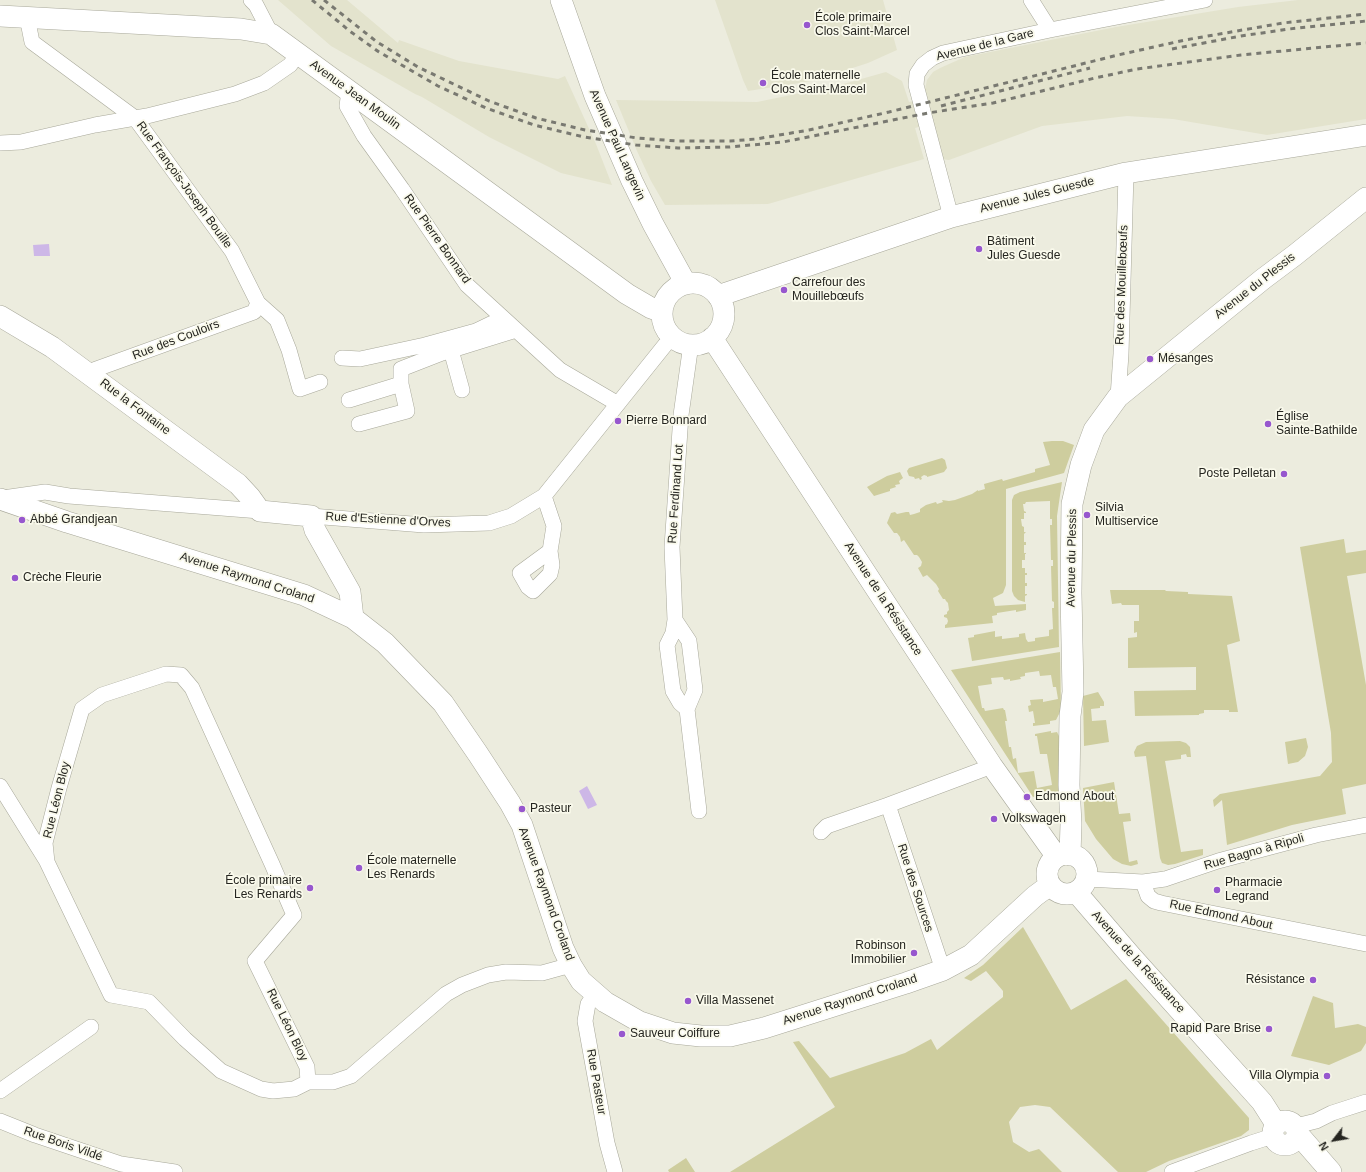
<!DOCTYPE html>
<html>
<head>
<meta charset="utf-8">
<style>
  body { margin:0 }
  #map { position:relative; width:1366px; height:1172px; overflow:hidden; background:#ececde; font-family:Helvetica,sans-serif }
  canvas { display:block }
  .north { position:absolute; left:1314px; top:1120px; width:40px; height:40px; -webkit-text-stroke:3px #f9f9eb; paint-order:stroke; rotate:239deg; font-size:11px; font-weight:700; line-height:16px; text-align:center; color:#252520 }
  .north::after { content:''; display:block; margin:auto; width:14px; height:18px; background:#252520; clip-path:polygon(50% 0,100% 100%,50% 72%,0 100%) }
</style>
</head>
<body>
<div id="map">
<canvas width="1366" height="1172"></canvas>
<div class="north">N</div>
</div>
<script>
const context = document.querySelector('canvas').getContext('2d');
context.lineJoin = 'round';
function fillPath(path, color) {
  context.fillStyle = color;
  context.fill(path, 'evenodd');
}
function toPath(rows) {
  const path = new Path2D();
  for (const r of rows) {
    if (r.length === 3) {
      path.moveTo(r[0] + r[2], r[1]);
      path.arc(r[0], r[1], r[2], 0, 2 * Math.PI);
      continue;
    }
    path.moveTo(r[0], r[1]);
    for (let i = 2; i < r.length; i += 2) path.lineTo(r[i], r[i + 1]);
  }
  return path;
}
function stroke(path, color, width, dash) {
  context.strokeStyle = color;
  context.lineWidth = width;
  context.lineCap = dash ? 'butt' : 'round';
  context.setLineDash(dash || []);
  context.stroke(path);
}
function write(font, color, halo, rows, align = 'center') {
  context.font = font + ' Helvetica,sans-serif';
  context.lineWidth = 3.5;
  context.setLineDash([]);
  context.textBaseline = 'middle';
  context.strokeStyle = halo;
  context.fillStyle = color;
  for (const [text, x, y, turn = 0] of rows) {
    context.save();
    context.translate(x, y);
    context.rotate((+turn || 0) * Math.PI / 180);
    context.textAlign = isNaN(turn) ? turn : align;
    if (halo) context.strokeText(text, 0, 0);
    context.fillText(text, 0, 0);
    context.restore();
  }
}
const built = toPath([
  [278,0,347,0,398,43,399,40,459,61,558,79,565,76,596,144,612,185,561,173,489,137,422,97,415,94,331,46],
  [715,0,883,0,897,50,868,63,812,81,748,91,743,80],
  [1298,0,1366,0,1366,119,1267,135,1173,119,1127,116,1042,126,949,160,940,159,930,124,915,128,924,159,768,204,665,205,651,181,637,151,616,100,757,102,840,85,886,72,902,81,909,102,923,98,927,80,933,72,940,68,965,57,1116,27,1238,7]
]);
const green = toPath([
  [1052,441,1063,441,1074,445,1064,473,1006,489,1006,585,1003,593,993,598,995,606,1026,604,1026,610,1016,612,1016,610,997,613,997,615,992,616,993,623,945,628,945,625,947,624,948,621,947,618,944,617,944,615,947,614,947,612,949,610,948,603,946,601,945,599,943,599,938,591,939,589,936,584,927,575,923,577,918,568,921,566,922,562,919,557,917,555,914,555,904,540,901,542,900,537,897,533,894,533,887,523,891,513,895,512,897,514,906,512,909,512,910,515,914,514,920,512,920,509,926,505,936,502,937,504,943,502,942,500,949,501,955,500,972,494,978,490,978,491,985,489,984,484,1002,479,1003,481,1035,472,1035,469,1050,465,1043,442],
  [942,458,945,460,947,468,944,472,927,477,927,476,924,475,921,477,922,479,920,480,919,478,915,479,914,477,909,476,907,471,909,468],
  [900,472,903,478,899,481,900,484,895,485,896,487,890,489,890,491,874,496,867,487,887,476],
  [1062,482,1057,516,1059,647,972,661,968,638,974,637,974,635,995,631,995,637,1002,636,1002,639,1019,637,1019,634,1025,633,1026,639,1028,642,1035,641,1035,638,1049,636,1049,630,1053,629,1052,608,1054,608,1054,602,1052,601,1051,566,1053,566,1053,560,1051,560,1050,525,1052,525,1052,519,1050,519,1050,501,1026,502,1025,504,1023,504,1024,511,1026,512,1026,513,1024,513,1024,519,1021,519,1022,526,1024,527,1024,532,1026,532,1024,534,1024,542,1026,542,1026,545,1024,545,1024,553,1026,553,1026,554,1025,554,1025,560,1022,560,1022,568,1025,568,1025,573,1027,573,1027,575,1025,575,1025,583,1027,583,1027,586,1025,586,1025,594,1027,594,1027,595,1025,596,1025,602,1018,600,1014,596,1012,591,1012,500,1014,495,1020,492],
  [1344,539,1346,553,1366,550,1366,573,1347,576,1366,685,1366,784,1342,789,1346,814,1292,825,1227,845,1222,800,1214,807,1213,800,1220,794,1320,776,1332,762,1331,733,1300,547],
  [1110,590,1165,590,1166,591,1188,592,1188,594,1232,596,1240,641,1227,645,1238,712,1229,712,1229,710,1204,710,1204,713,1199,714,1199,715,1135,716,1134,691,1196,690,1196,667,1128,668,1128,638,1137,637,1137,632,1134,633,1134,621,1139,621,1139,605,1122,605,1121,603,1112,604],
  [1060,652,1061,710,1056,720,1050,721,1050,724,1033,726,1033,723,1035,723,1033,711,1029,712,1028,706,1031,705,1030,700,1043,699,1043,702,1058,699,1056,687,1053,687,1051,675,1040,676,1039,671,1025,673,1025,676,1020,677,1021,679,1010,681,1010,679,1004,680,1003,677,991,678,992,684,978,686,982,708,984,708,985,711,1003,708,1004,710,1005,710,1007,721,1005,721,1009,747,1011,747,1013,759,1016,758,1018,773,1034,771,1037,788,1052,785,1047,754,1040,754,1037,736,1035,736,1035,734,1051,731,1051,733,1057,732,1059,736,1061,767,1059,792,1033,797,951,670],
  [1098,692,1104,702,1104,706,1100,706,1100,708,1091,709,1092,721,1106,720,1109,742,1084,746,1083,696],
  [1306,738,1308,747,1305,756,1298,762,1288,764,1285,742],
  [1180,741,1186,743,1190,747,1191,757,1187,757,1186,754,1181,755,1181,759,1165,761,1181,852,1203,849,1203,855,1175,864,1168,865,1162,863,1160,858,1146,756,1135,757,1134,752,1137,746,1146,742],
  [1114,782,1119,814,1130,813,1131,821,1123,822,1129,862,1137,860,1138,864,1131,866,1122,864,1113,859,1096,839,1085,821,1083,788],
  [1023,927,1071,1010,1126,979,1249,1118,1249,1130,1241,1136,1169,1161,1146,1172,1118,1172,1050,1107,1035,1105,1020,1107,1009,1122,1013,1142,1029,1152,1039,1149,1062,1172,730,1172,835,1107,793,1042,799,1041,830,1078,905,1053,931,1039,937,1050,1003,997,1003,991,986,971,971,981,964,978,983,965],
  [1313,996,1333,1003,1335,1028,1358,1024,1366,1027,1366,1043,1361,1051,1329,1065,1291,1056],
  [686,1158,695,1172,669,1172,668,1170]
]);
const water = toPath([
  [49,244,50,256,34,256,33,245],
  [587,786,597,805,588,809,579,791]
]);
const street = toPath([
  [251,0,256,5,271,34],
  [1031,0,1050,30],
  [27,17,32,42,135,118,232,251,258,303,277,320,289,350,300,389,320,382],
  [349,91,347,106,364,136,402,189,467,285,560,370,618,404],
  [0,143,21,142,95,125,147,116,235,94,264,83,290,65,298,54],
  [951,217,916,85,917,74,923,65,932,58,943,53,1050,30,1205,0],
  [451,350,462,390],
  [342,358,360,359,425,345,476,331,503,318],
  [88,372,254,312,258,303],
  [1118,397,1121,354,1126,173],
  [349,400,401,384,401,369,442,353,516,330],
  [359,424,407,411,401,384],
  [544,496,554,526,550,551,552,565,550,574,533,591,528,587,520,573,550,551],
  [3,498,45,492,69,496,260,511],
  [311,516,424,525,489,523,511,516,544,496,665,345,673,337],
  [675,620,689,641,695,690,687,709,699,811],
  [687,709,680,703,673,691,667,645,673,633,675,620,672,547,681,415,691,344],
  [0,786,46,860],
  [821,832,827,826,888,805],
  [1087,879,1143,882,1148,896,1154,901,1161,903,1366,944],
  [1143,882,1165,879,1218,861,1316,835,1366,825],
  [943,970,888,805,992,766],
  [595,994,588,1004,585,1021,607,1143,615,1172],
  [308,1082,307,1067,255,961,294,915,272,864,192,688,181,675,166,674,102,695,82,709,59,788,45,843,47,862,111,995,149,1002,185,1039,221,1071,261,1089,273,1091,294,1089,308,1082,333,1082,351,1076,446,994,462,985,488,975,506,972,542,973,571,965],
  [0,1091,91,1027],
  [0,1121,35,1135,121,1164,175,1172],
  [1296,1126,1316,1121,1332,1113,1366,1102],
  [1172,1172,1251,1143,1273,1136]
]);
const secondary = toPath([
  [561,0,595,96,632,181,653,224,686,284],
  [0,16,241,29,271,34,627,294,651,308,662,312],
  [693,314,31],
  [718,296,951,217,1126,173,1366,135],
  [0,316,52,347,238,484,250,497,260,511,311,516,315,530,350,592,353,618],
  [712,338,992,766,1057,857],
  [0,499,67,522,304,595,353,618,385,643,443,703,478,754,510,803,522,825,563,948,571,965,581,981,605,1002,640,1022,673,1033,701,1036,730,1036,764,1028,906,983,943,970,971,955,1035,896,1050,885],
  [1067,874,20],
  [1070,855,1071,824,1069,785,1070,716,1073,692,1071,593,1072,504,1081,465,1094,430,1118,397,1263,279,1295,255,1366,198],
  [1076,892,1131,956,1262,1102,1276,1124],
  [1285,1133,12],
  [1298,1134,1331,1172]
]);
const rail = toPath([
  [312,0,351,32,379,52,438,86,486,108,534,125,584,137,636,145,678,148,730,147,783,142,928,113,993,103,1095,78,1137,69,1241,55,1366,43],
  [324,0,377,42,418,67,489,101,536,118,585,130,637,138,677,141,730,141,756,139,809,130,889,112,1118,55,1185,40,1283,23,1366,14],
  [1172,49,1241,36,1289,29,1366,21],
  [941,106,1090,68]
]);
const markers = [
  [807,25,4,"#9757ce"],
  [763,83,4,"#9757ce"],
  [979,249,4,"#9757ce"],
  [784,290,4,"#9757ce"],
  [1150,359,4,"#9757ce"],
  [618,421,4,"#9757ce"],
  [1268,424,4,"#9757ce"],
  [1284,474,4,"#9757ce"],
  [1087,515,4,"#9757ce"],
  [22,520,4,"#9757ce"],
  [15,578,4,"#9757ce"],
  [1027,797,4,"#9757ce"],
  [522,809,4,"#9757ce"],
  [994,819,4,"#9757ce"],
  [359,868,4,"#9757ce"],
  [310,888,4,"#9757ce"],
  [1217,890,4,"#9757ce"],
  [914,953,4,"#9757ce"],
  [1313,980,4,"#9757ce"],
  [688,1001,4,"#9757ce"],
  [1269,1029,4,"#9757ce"],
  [622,1034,4,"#9757ce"],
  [1327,1076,4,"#9757ce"]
];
const poiNames = [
  ["École primaire",815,18],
  ["Clos Saint-Marcel",815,32],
  ["École maternelle",771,76],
  ["Clos Saint-Marcel",771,90],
  ["Bâtiment",987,242],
  ["Jules Guesde",987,256],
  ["Carrefour des",792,283],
  ["Mouillebœufs",792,297],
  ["Mésanges",1158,359],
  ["Église",1276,417],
  ["Sainte-Bathilde",1276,431],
  ["Pierre Bonnard",626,421],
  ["Poste Pelletan",1276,474,"right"],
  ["Silvia",1095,508],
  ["Multiservice",1095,522],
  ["Abbé Grandjean",30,520],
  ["Crèche Fleurie",23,578],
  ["Edmond About",1035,797],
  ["Pasteur",530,809],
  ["Volkswagen",1002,819],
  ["École maternelle",367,861],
  ["Les Renards",367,875],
  ["École primaire",302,881,"right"],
  ["Les Renards",302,895,"right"],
  ["Pharmacie",1225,883],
  ["Legrand",1225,897],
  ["Robinson",906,946,"right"],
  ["Immobilier",906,960,"right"],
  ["Résistance",1305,980,"right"],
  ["Villa Massenet",696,1001],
  ["Rapid Pare Brise",1261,1029,"right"],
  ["Sauveur Coiffure",630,1034],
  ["Villa Olympia",1319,1076,"right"]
];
const streetNames = [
  ["Avenue de la Gare",985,45,-14],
  ["Avenue Jean Moulin",355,95,36],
  ["Avenue Paul Langevin",617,145,66],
  ["Rue François-Joseph Bouille",184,185,54],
  ["Avenue Jules Guesde",1037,195,-14],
  ["Rue Pierre Bonnard",437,239,55],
  ["Rue des Mouillebœufs",1122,285,-88],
  ["Avenue du Plessis",1255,286,-38],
  ["Rue des Couloirs",176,340,-21],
  ["Rue la Fontaine",135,407,37],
  ["Rue Ferdinand Lot",676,494,-86],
  ["Rue d'Estienne d'Orves",388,520,3],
  ["Avenue du Plessis",1072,558,-89],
  ["Avenue Raymond Croland",247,578,18],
  ["Avenue de la Résistance",883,599,57],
  ["Rue Léon Bloy",57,800,-76],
  ["Rue Bagno à Ripoli",1254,852,-16],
  ["Rue des Sources",915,888,72],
  ["Avenue Raymond Croland",546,894,70],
  ["Rue Edmond About",1221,915,12],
  ["Avenue de la Résistance",1138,962,48],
  ["Avenue Raymond Croland",850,1000,-18],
  ["Rue Léon Bloy",287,1025,64],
  ["Rue Pasteur",596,1082,80],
  ["Rue Boris Vildé",63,1144,19]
];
fillPath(built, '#e3e3cd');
fillPath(green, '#cecd9e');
fillPath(water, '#cdb7e7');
stroke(street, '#a8a89a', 16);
stroke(secondary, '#a8a89a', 22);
stroke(street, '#fff', 15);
stroke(secondary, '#fff', 21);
stroke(rail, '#797971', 3, [5, 5]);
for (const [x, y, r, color] of markers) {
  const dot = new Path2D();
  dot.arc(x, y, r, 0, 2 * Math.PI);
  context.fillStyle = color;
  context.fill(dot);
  stroke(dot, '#f9f9eb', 1.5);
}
write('12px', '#252520', '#f9f9eb', poiNames, 'left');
write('12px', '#252520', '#f9f9eb', streetNames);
</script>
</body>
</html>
